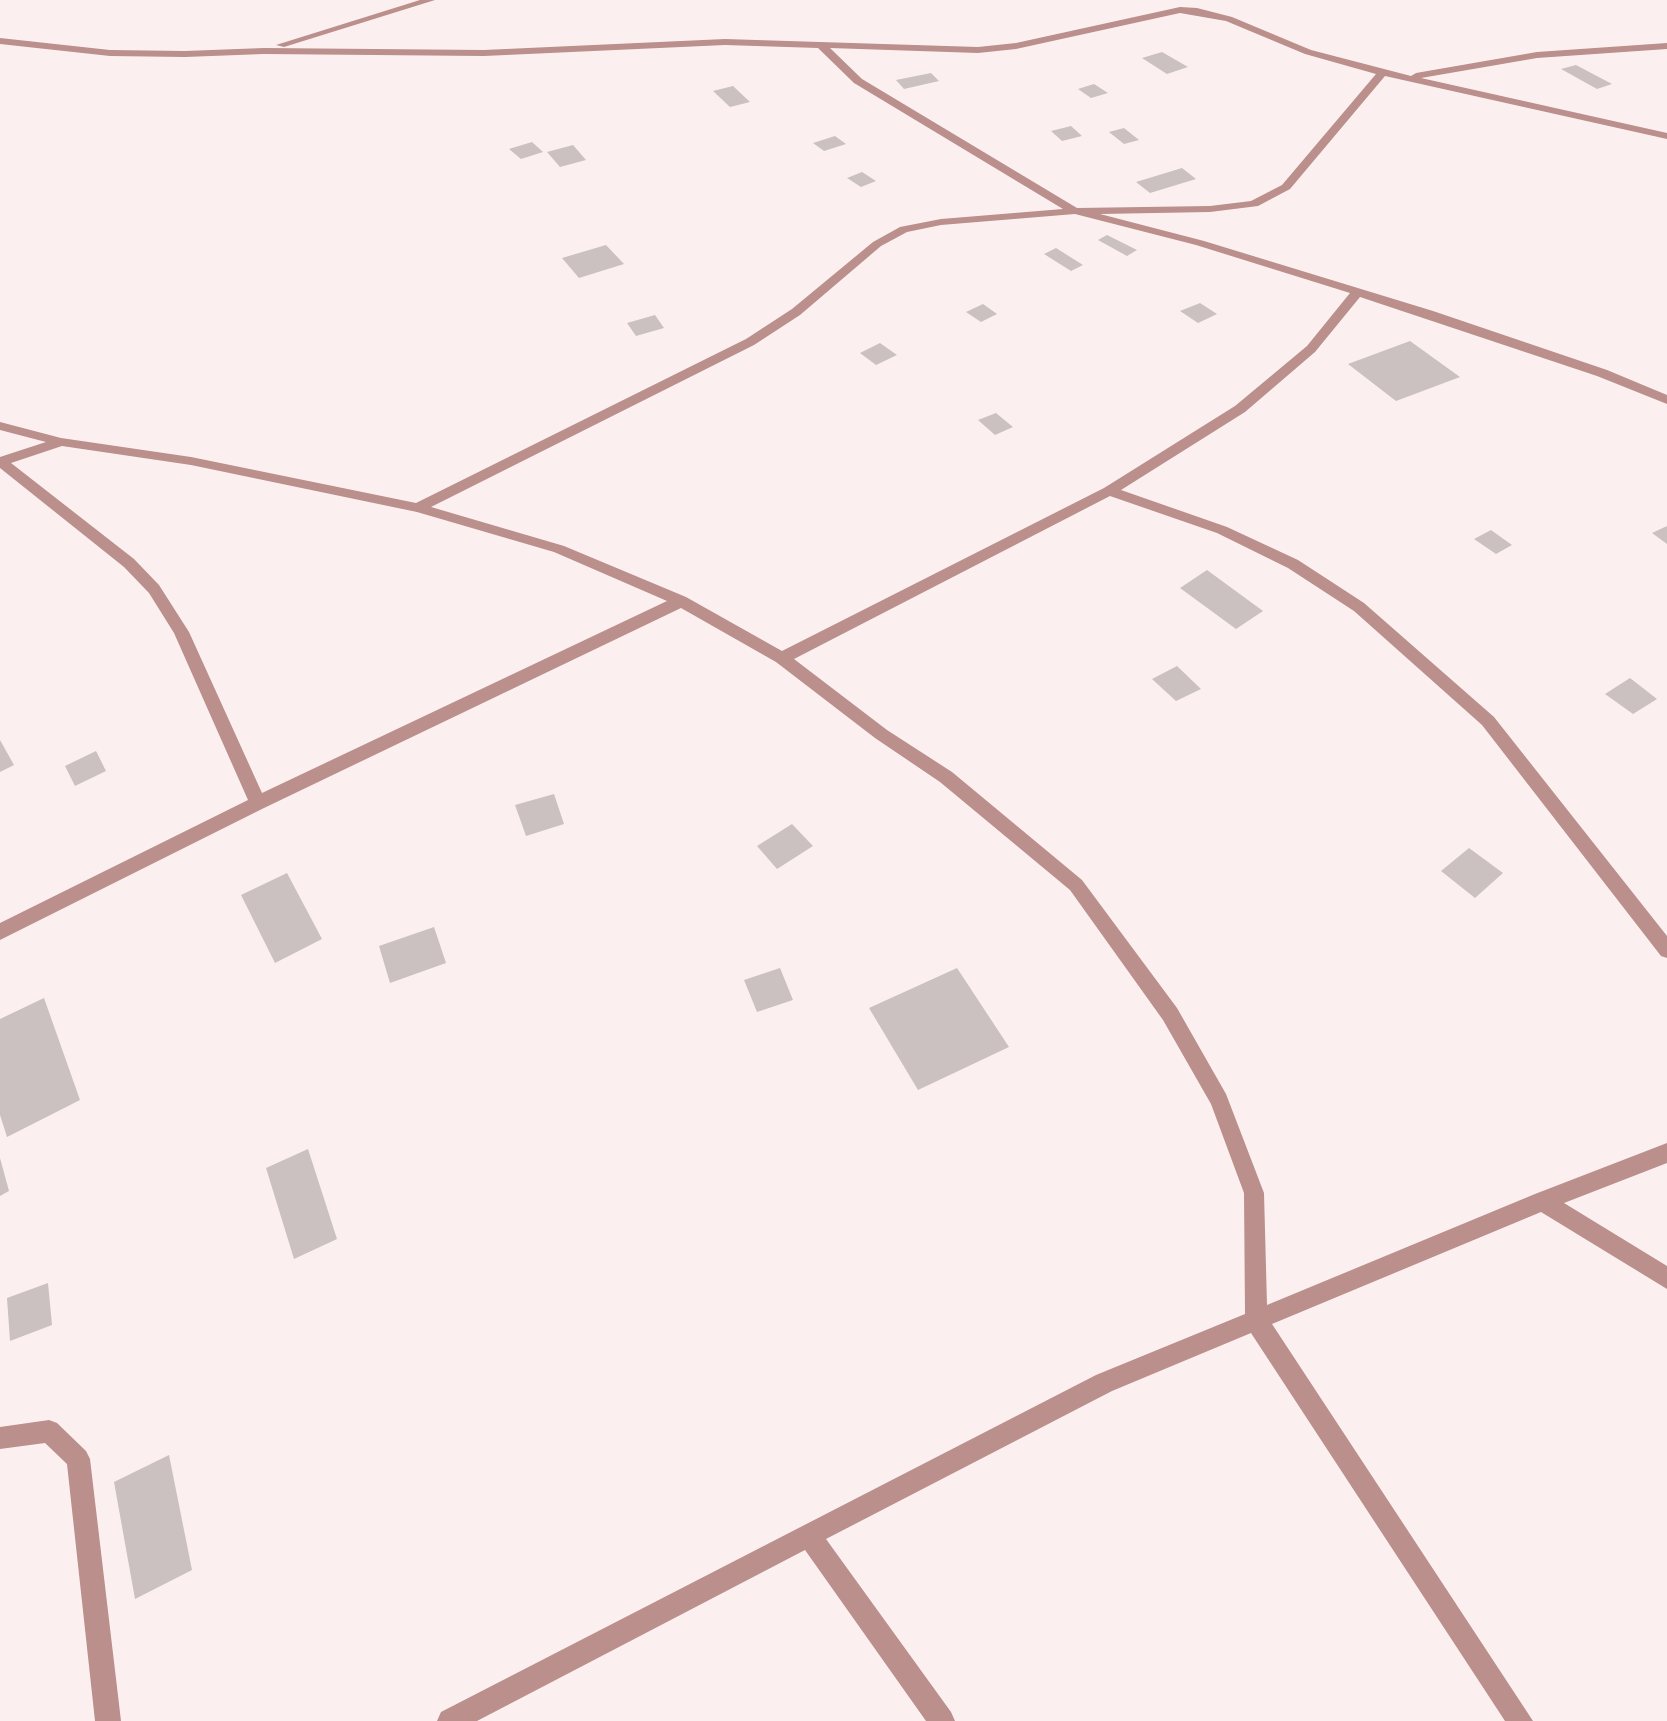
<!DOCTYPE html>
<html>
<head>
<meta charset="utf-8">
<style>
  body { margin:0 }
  canvas { display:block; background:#fbf0ef }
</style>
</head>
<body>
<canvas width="1667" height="1721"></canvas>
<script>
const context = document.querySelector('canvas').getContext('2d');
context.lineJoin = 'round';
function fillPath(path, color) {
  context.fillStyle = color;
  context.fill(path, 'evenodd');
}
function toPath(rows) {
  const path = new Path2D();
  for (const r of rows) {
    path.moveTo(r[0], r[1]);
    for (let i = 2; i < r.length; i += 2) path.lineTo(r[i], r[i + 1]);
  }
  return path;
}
const building = toPath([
  [1162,52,1188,67,1167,74,1142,58],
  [1576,65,1612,84,1597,89,1561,69],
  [931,73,939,81,904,89,896,80],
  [1094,84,1108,93,1091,98,1078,89],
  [733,86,750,102,730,107,713,91],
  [1071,126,1082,136,1062,141,1051,131],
  [1124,128,1139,140,1124,144,1109,132],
  [835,136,846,144,824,151,813,143],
  [532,142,543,152,521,159,509,149],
  [573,145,586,160,560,167,547,152],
  [1182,168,1196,179,1150,193,1136,182],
  [862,172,876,181,861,187,847,178],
  [1107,235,1137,250,1127,256,1098,240],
  [606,245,624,264,579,278,562,258],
  [1056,248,1083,265,1071,271,1044,254],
  [1200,303,1217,314,1198,323,1180,311],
  [983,304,997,314,981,322,966,312],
  [655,315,664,328,636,336,627,323],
  [1410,341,1460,377,1396,401,1348,364],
  [880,343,897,355,876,365,860,353],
  [996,413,1013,427,995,435,978,420],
  [1667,526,1667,544,1652,533],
  [1491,530,1512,545,1496,554,1474,539],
  [1207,570,1263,611,1236,629,1180,588],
  [1177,666,1201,689,1176,701,1152,679],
  [1630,678,1657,699,1633,714,1605,694],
  [0,740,14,765,0,772],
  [96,751,106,771,75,786,65,766],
  [554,794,564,824,526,836,515,805],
  [792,824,813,846,777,869,757,846],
  [1469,848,1503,873,1475,898,1441,871],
  [287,873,322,939,275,963,241,895],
  [434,927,446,963,390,983,379,946],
  [780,968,793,1000,757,1012,744,980],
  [957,968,1009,1047,918,1090,869,1008],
  [44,998,80,1100,7,1137,0,1115,0,1019],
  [308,1149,337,1239,294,1259,266,1168],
  [0,1158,9,1191,0,1196],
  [48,1283,52,1325,10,1341,7,1298],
  [169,1455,192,1570,135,1599,114,1482]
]);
const street = toPath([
  [420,0,435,0,284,47,276,45,420,0],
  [1180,7,1197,8,1232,17,1311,50,1411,76,1416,73,1537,52,1667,43,1667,49,1537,58,1421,78,1667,133,1667,139,1385,76,1290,189,1258,206,1210,212,1100,214,1204,241,1433,311,1607,370,1667,395,1667,404,1597,376,1360,297,1315,352,1245,412,1121,490,1227,527,1298,560,1364,603,1494,717,1667,936,1667,958,1661,956,1482,725,1354,611,1288,568,1217,533,1110,496,794,659,887,730,952,772,1082,880,1177,1008,1226,1094,1264,1193,1267,1305,1535,1194,1667,1143,1667,1163,1564,1203,1667,1266,1667,1289,1541,1212,1272,1324,1533,1721,1505,1721,1251,1333,1112,1391,826,1539,951,1712,955,1721,926,1721,805,1550,477,1721,437,1721,441,1712,1096,1375,1245,1314,1244,1193,1211,1104,1163,1020,1070,890,940,782,875,738,776,662,681,608,264,808,0,940,0,923,248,800,174,633,149,593,124,567,0,468,0,457,46,442,0,430,0,422,61,438,191,457,416,503,746,339,792,309,873,242,900,227,941,219,1063,209,854,83,818,48,725,45,484,56,264,54,185,57,110,56,0,44,0,38,110,50,185,51,264,48,484,50,725,39,978,47,1016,43,1180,7],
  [1180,13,1226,21,1305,54,1376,74,1282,185,1251,201,1210,206,1077,208,862,79,830,48,978,53,1016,49,1180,13],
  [1075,214,1196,245,1350,293,1307,346,1235,406,1104,488,782,651,686,597,564,546,431,507,754,345,800,315,881,246,907,232,941,225,1075,214],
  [62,446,191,465,417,512,554,552,667,601,262,793,189,632,159,585,134,559,11,463,62,446],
  [49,1420,57,1423,86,1451,90,1459,121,1721,95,1721,67,1464,45,1443,0,1449,0,1427,49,1420]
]);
fillPath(building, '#cbc1c0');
fillPath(street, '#bb8f8c');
</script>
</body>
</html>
